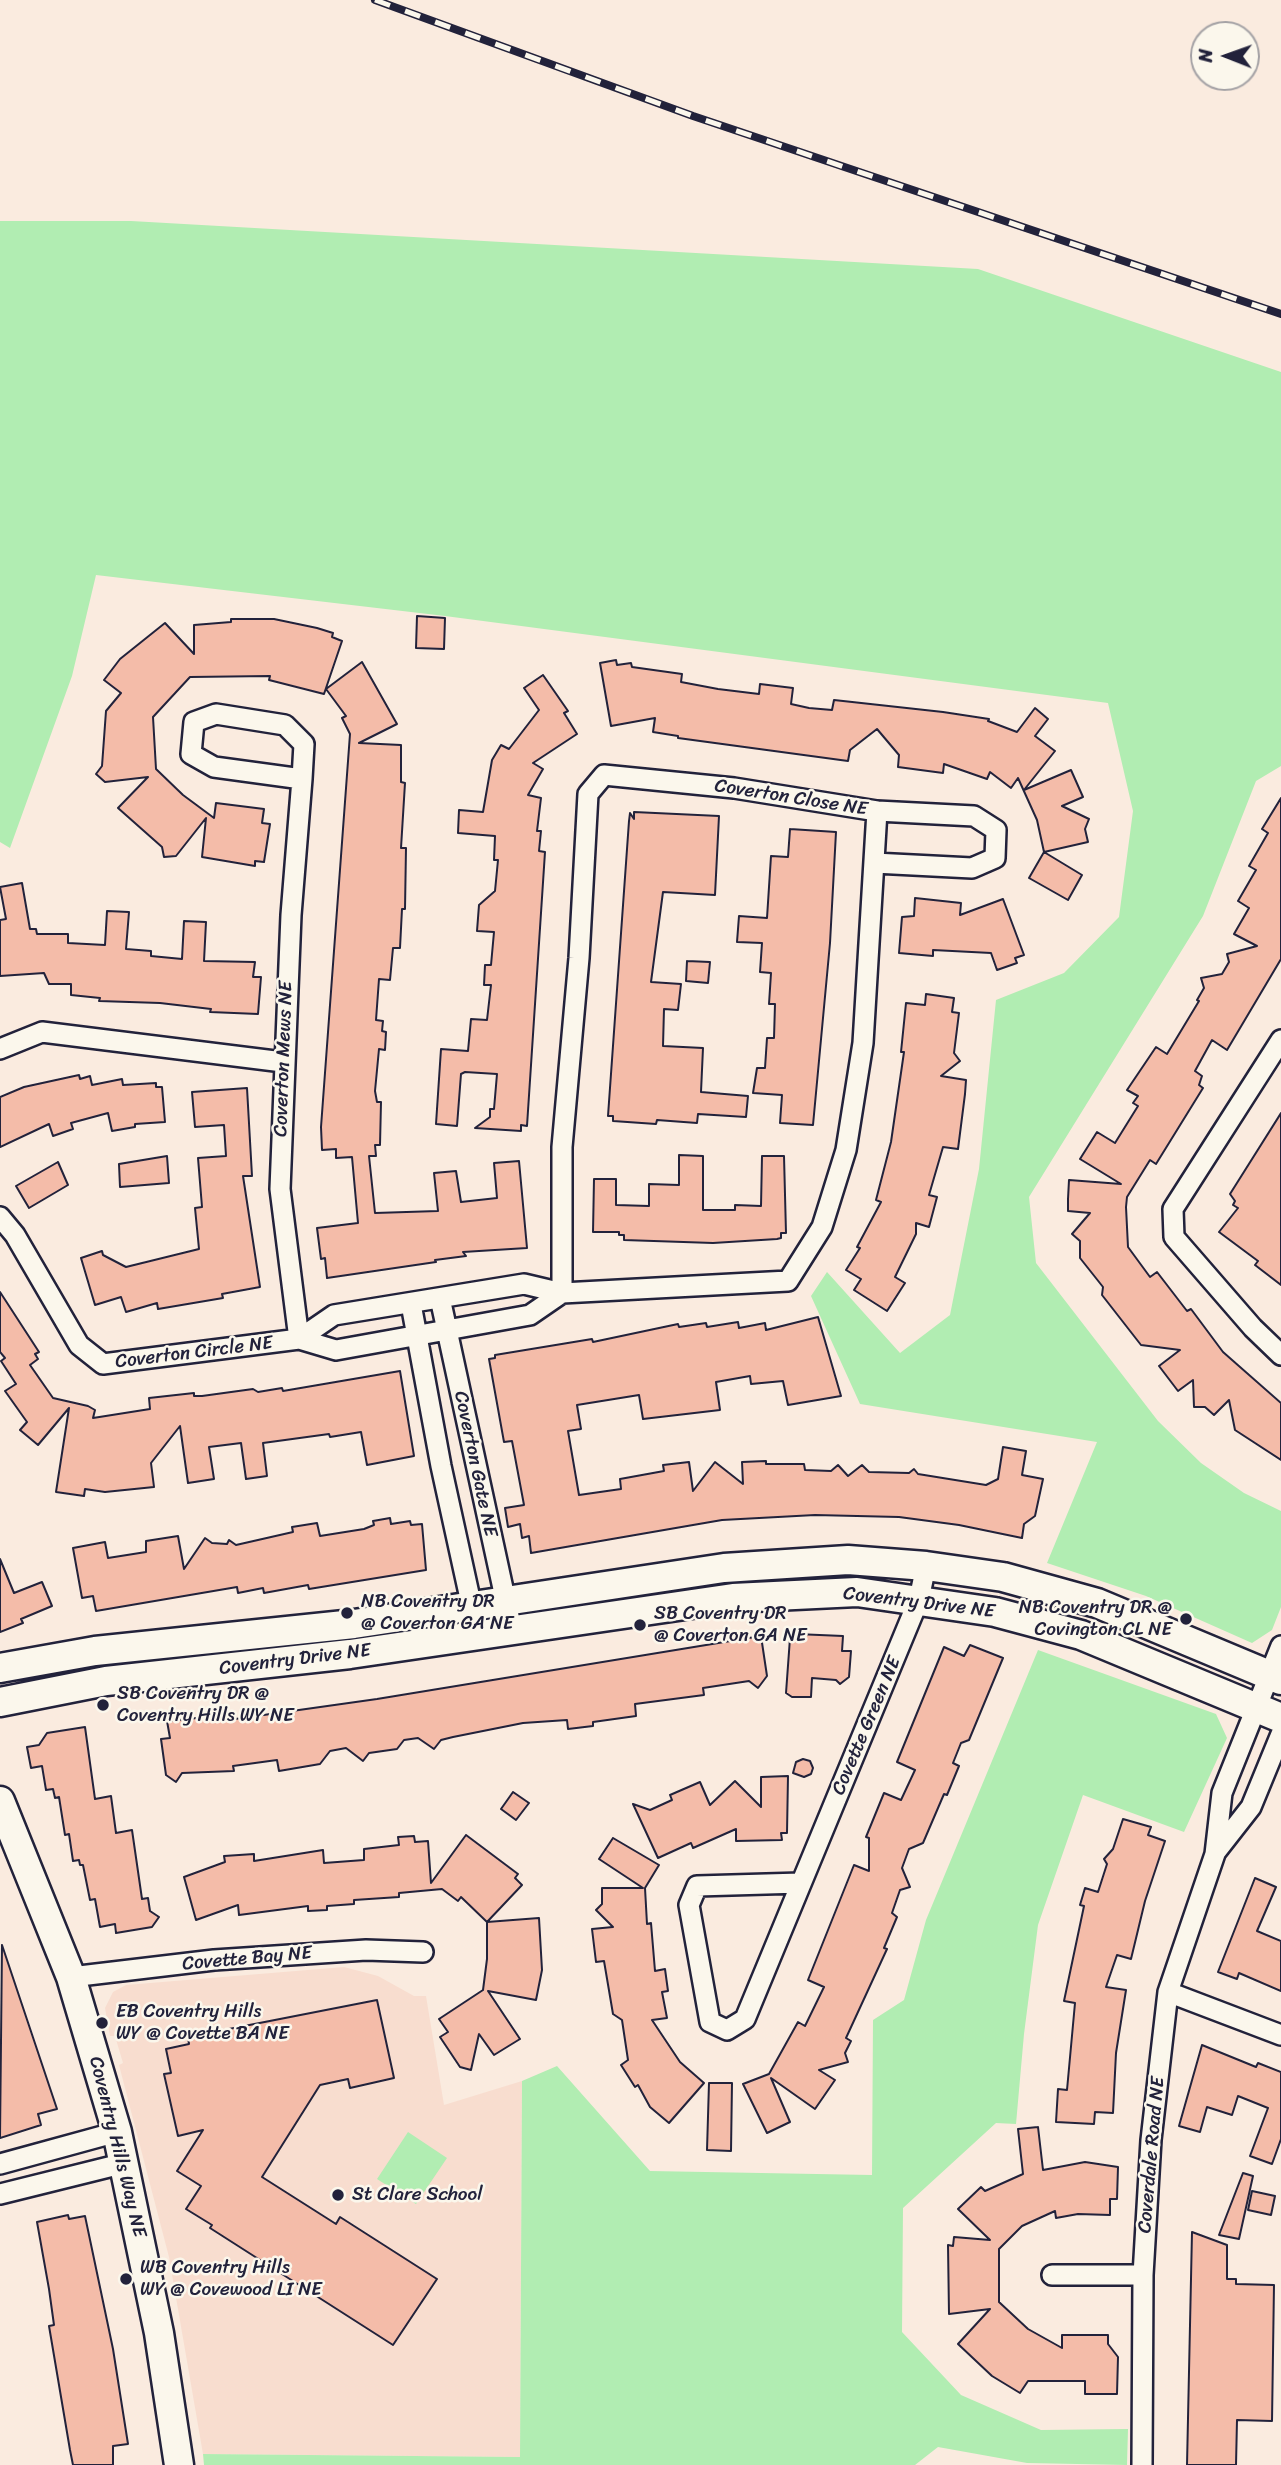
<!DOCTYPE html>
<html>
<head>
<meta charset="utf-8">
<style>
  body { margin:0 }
  #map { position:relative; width:1281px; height:2465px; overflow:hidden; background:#faebdf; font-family:Sriracha,sans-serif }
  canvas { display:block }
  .north { position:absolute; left:1190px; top:21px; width:70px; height:70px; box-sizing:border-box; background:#fbf7ec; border:2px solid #a4a2a5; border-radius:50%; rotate:271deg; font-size:19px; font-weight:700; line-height:28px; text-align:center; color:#22223b }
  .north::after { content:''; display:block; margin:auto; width:24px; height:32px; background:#22223b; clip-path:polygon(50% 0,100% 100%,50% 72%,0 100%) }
</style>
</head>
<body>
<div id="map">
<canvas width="1281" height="2465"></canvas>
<div class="north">N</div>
</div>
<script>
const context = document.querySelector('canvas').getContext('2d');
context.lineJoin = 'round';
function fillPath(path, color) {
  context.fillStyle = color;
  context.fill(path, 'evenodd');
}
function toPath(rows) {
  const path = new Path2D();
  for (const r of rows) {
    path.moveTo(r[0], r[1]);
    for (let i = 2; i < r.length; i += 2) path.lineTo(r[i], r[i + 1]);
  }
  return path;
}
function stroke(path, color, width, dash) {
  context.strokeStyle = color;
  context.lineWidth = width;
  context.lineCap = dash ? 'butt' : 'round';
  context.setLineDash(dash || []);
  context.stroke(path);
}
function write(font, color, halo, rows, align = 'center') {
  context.font = font + ' Sriracha,sans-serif';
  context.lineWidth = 5;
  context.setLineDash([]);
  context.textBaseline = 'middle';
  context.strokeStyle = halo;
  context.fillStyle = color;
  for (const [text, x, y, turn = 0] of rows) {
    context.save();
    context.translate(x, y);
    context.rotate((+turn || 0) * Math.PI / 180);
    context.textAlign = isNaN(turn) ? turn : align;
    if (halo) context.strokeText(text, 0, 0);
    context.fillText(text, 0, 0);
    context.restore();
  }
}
const built = toPath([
  [344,1967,378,1976,414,1996,426,1996,444,2105,522,2081,520,2457,203,2454,169,2257,119,2065,123,2063,115,2036,110,2036,105,2008,113,1992,126,1985]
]);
const green = toPath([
  [0,221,131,221,978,269,1281,372,1281,766,1256,781,1203,916,1029,1197,1036,1263,1158,1421,1201,1463,1244,1493,1281,1511,1281,1607,1272,1630,1252,1643,1146,1596,1047,1563,1097,1442,860,1404,811,1296,827,1272,900,1353,950,1315,979,1169,996,1000,1064,973,1119,917,1133,811,1108,703,445,616,96,575,72,676,10,848,0,842],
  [439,1625,444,1629,133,1666,132,1662,331,1641],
  [1038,1650,1216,1714,1227,1738,1184,1832,1083,1795,1038,1925,1024,2034,1016,2124,996,2123,903,2208,902,2332,961,2395,1041,2430,1128,2429,1127,2465,1027,2463,938,2447,915,2465,204,2465,203,2454,520,2457,522,2081,557,2066,650,2171,872,2175,873,2020,904,2000,926,1920],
  [408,2132,447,2158,416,2204,377,2179]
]);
const building = toPath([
  [417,616,445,618,444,649,416,648,417,616],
  [231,619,274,619,317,628,333,633,332,637,342,641,324,694,269,680,270,676,190,677,153,717,156,769,183,795,214,818,216,803,264,809,262,823,270,824,264,862,255,861,255,866,202,857,206,818,176,856,164,857,162,847,118,808,148,777,105,782,96,774,102,766,106,711,121,693,104,680,120,659,165,623,194,654,194,625,231,622,231,619],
  [616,660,617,665,631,663,632,667,682,674,681,682,718,689,759,694,760,684,793,688,791,704,809,708,832,710,834,700,943,712,989,719,988,721,1017,732,1035,708,1048,719,1035,736,1055,751,1024,790,1071,770,1083,797,1062,806,1089,819,1085,829,1088,842,1044,852,1037,820,1018,778,1011,788,990,772,987,779,944,764,943,773,898,767,899,755,877,729,850,750,848,761,678,738,678,736,653,732,655,718,611,726,600,663,616,660],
  [362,662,397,724,359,743,401,745,401,782,405,783,401,848,406,848,405,909,402,909,400,948,393,948,390,980,379,979,376,1020,383,1021,382,1031,386,1032,385,1050,379,1049,375,1091,377,1102,381,1102,380,1145,375,1145,376,1156,369,1156,375,1213,438,1211,434,1173,456,1171,461,1202,497,1198,494,1163,519,1161,527,1248,463,1252,466,1256,435,1260,436,1262,327,1278,325,1258,321,1259,317,1228,358,1223,352,1157,336,1158,336,1149,322,1150,321,1127,350,734,342,718,346,716,326,689,362,662],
  [543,675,568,711,564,713,577,734,533,763,543,769,528,795,541,798,537,831,541,831,539,851,545,852,527,1126,521,1125,521,1131,475,1128,490,1117,490,1109,494,1109,497,1074,465,1072,461,1074,457,1126,436,1124,441,1049,468,1051,471,1019,487,1020,491,985,484,985,485,965,491,965,494,932,477,931,479,905,495,891,498,860,494,860,495,836,458,833,459,810,483,812,492,760,501,745,509,749,539,710,524,688,543,675],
  [1281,798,1281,959,1227,1050,1212,1040,1195,1071,1202,1076,1199,1085,1203,1088,1156,1164,1150,1160,1127,1197,1126,1207,1128,1247,1150,1277,1157,1272,1187,1311,1191,1309,1223,1352,1281,1403,1281,1460,1235,1430,1229,1400,1214,1415,1205,1407,1194,1407,1193,1380,1178,1391,1159,1366,1180,1350,1141,1345,1102,1295,1103,1287,1080,1258,1080,1241,1072,1234,1090,1213,1068,1211,1068,1199,1069,1180,1121,1184,1080,1159,1097,1132,1115,1143,1138,1106,1133,1103,1138,1096,1127,1090,1156,1047,1167,1054,1199,1001,1197,1000,1204,988,1201,978,1222,974,1229,962,1227,954,1257,946,1234,934,1249,908,1238,901,1256,870,1249,866,1268,833,1262,829,1281,798],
  [634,812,719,816,715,895,663,892,651,982,681,984,678,1010,664,1009,663,1046,703,1048,701,1092,748,1096,746,1117,698,1114,697,1123,657,1120,656,1124,613,1121,613,1116,608,1116,629,821,630,813,634,819,634,812],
  [790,829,836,832,830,943,813,1125,780,1123,782,1095,753,1093,757,1068,765,1068,767,1038,774,1038,775,1004,769,1004,771,973,760,972,762,943,737,942,739,916,767,918,771,856,788,857,790,829],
  [1044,852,1082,875,1068,900,1029,878,1044,852],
  [22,883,30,929,36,929,37,934,68,934,68,943,105,945,107,911,129,912,126,949,151,951,151,956,182,959,184,921,206,922,204,961,255,962,253,977,261,977,258,1014,210,1012,211,1009,160,1003,99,1001,100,998,71,995,71,984,49,984,44,973,0,976,0,920,6,919,0,887,22,883],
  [915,898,961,903,960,915,1003,899,1024,955,1015,958,1017,963,997,970,991,953,933,950,933,956,899,953,902,917,914,916,915,898],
  [687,961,710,962,708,983,686,981,687,961],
  [926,994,954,998,952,1012,959,1013,954,1053,960,1061,941,1076,966,1080,965,1094,958,1149,943,1147,929,1195,937,1197,929,1227,916,1223,916,1234,895,1277,905,1283,887,1311,854,1290,861,1279,846,1270,860,1248,857,1247,881,1202,876,1200,891,1142,904,1052,901,1052,906,1003,925,1005,926,994],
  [79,1075,80,1079,90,1076,92,1085,122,1079,123,1085,156,1083,156,1087,162,1087,165,1122,135,1124,135,1127,112,1131,108,1113,71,1123,73,1129,53,1136,49,1124,0,1147,0,1097,24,1087,79,1075],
  [247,1088,252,1176,243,1176,260,1287,222,1294,223,1298,158,1309,157,1303,126,1312,121,1297,95,1305,81,1258,102,1251,103,1255,126,1267,199,1249,195,1208,202,1207,198,1158,226,1156,224,1125,195,1127,192,1092,247,1088],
  [1281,1113,1281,1285,1255,1265,1258,1261,1219,1232,1238,1208,1233,1205,1235,1201,1230,1194,1281,1113],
  [679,1155,703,1156,703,1210,735,1210,735,1205,761,1206,762,1156,784,1156,786,1233,781,1233,781,1238,777,1239,713,1243,624,1240,624,1235,619,1235,619,1232,593,1232,594,1179,616,1179,616,1205,649,1206,649,1184,679,1185,679,1155],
  [167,1156,169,1183,120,1187,119,1164,167,1156],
  [58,1162,68,1185,29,1208,16,1186,58,1162],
  [0,1292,39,1352,35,1354,38,1359,30,1365,53,1398,88,1406,95,1410,93,1418,150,1409,149,1398,194,1393,194,1396,202,1396,253,1389,258,1392,282,1388,283,1391,400,1371,414,1456,367,1465,361,1432,330,1437,329,1434,263,1443,267,1476,246,1479,241,1443,209,1447,214,1479,188,1483,180,1426,151,1463,154,1487,105,1492,85,1489,84,1496,56,1492,69,1408,38,1445,20,1430,27,1422,5,1391,16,1384,1,1361,5,1358,0,1352,0,1292],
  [818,1317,841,1396,788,1405,783,1381,751,1384,750,1376,716,1382,720,1410,643,1419,639,1395,577,1405,581,1429,568,1431,579,1495,621,1489,620,1479,664,1471,663,1465,689,1462,693,1491,715,1462,743,1484,742,1462,766,1461,766,1464,804,1464,805,1470,831,1471,838,1465,848,1476,862,1465,869,1472,909,1473,914,1469,918,1474,986,1485,998,1479,1003,1447,1026,1451,1022,1475,1043,1479,1035,1516,1024,1524,1022,1538,959,1525,899,1517,815,1515,722,1520,531,1553,529,1536,522,1538,520,1524,508,1527,505,1508,524,1505,512,1441,504,1442,489,1359,495,1358,495,1355,592,1339,593,1342,678,1324,679,1327,706,1323,707,1327,738,1322,739,1328,765,1323,766,1330,818,1317],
  [390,1518,391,1524,410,1521,411,1525,422,1524,426,1570,309,1589,308,1585,264,1593,263,1588,238,1593,237,1587,96,1611,93,1596,82,1598,73,1548,105,1542,108,1558,146,1552,146,1541,178,1536,184,1569,205,1538,212,1543,227,1544,229,1540,236,1545,293,1532,292,1527,317,1523,320,1536,364,1529,374,1525,373,1521,390,1518],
  [0,1559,14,1593,42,1582,52,1606,21,1619,23,1623,0,1632,0,1559],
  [796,1634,843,1636,842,1651,851,1651,849,1677,840,1684,836,1680,812,1678,811,1697,792,1697,786,1693,790,1638,795,1639,796,1634],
  [761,1636,767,1676,758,1688,749,1681,703,1688,704,1695,635,1704,636,1716,593,1722,593,1726,568,1729,567,1720,523,1723,453,1737,441,1740,434,1749,418,1738,404,1740,397,1749,369,1753,363,1761,346,1748,330,1751,320,1764,279,1771,277,1760,233,1766,234,1771,182,1773,176,1782,166,1775,161,1739,170,1738,167,1721,228,1715,228,1720,377,1699,761,1636],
  [970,1645,1003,1658,969,1740,961,1743,953,1763,959,1766,947,1795,944,1794,923,1843,909,1849,902,1868,910,1887,900,1890,892,1913,897,1917,884,1948,887,1949,846,2038,851,2041,845,2053,848,2062,819,2070,835,2080,815,2109,771,2078,790,2122,767,2133,743,2084,769,2074,798,2022,805,2026,824,1987,808,1980,854,1865,869,1871,869,1838,866,1837,884,1793,901,1800,915,1770,897,1762,944,1647,964,1656,970,1645],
  [85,1727,95,1799,111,1796,116,1833,132,1830,142,1899,148,1898,150,1911,159,1917,152,1927,116,1933,115,1924,100,1927,95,1899,90,1900,83,1865,80,1865,79,1860,73,1861,69,1834,65,1835,59,1797,55,1798,53,1789,46,1790,42,1766,31,1768,27,1747,39,1745,47,1733,85,1727],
  [803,1759,810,1761,813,1768,811,1774,804,1777,793,1773,796,1762,803,1759],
  [788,1776,787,1833,781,1833,782,1840,736,1841,736,1829,693,1848,691,1843,658,1858,633,1804,650,1810,672,1800,670,1795,700,1782,710,1805,735,1781,761,1807,761,1777,788,1776],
  [513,1792,529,1803,516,1820,501,1809,513,1792],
  [1123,1819,1151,1827,1148,1835,1165,1841,1145,1901,1131,1959,1117,1955,1106,1987,1126,1990,1116,2053,1113,2113,1095,2112,1094,2124,1056,2122,1058,2089,1067,2090,1075,2003,1064,2001,1084,1906,1080,1905,1085,1888,1098,1892,1107,1864,1104,1859,1113,1849,1123,1819],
  [466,1835,518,1874,515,1878,522,1885,487,1922,539,1918,542,1970,536,2000,488,1991,520,2039,494,2055,479,2034,471,2070,460,2067,440,2037,448,2032,439,2019,483,1990,487,1959,487,1922,461,1897,458,1901,442,1889,399,1893,399,1897,354,1900,354,1904,327,1906,327,1910,308,1911,308,1906,239,1915,238,1905,196,1920,184,1877,225,1862,224,1856,254,1854,254,1861,323,1850,324,1863,364,1860,364,1849,399,1845,398,1837,414,1836,415,1842,428,1841,431,1883,466,1835],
  [613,1838,659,1865,645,1888,647,1924,651,1923,655,1971,665,1969,668,1991,662,1992,667,2018,652,2020,680,2062,704,2083,669,2123,650,2107,638,2085,635,2087,621,2065,628,2060,622,2020,613,2014,604,1961,596,1962,592,1929,613,1927,596,1910,602,1904,602,1888,643,1888,599,1859,613,1838],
  [1255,1878,1276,1887,1257,1931,1281,1941,1281,1991,1239,1973,1237,1979,1218,1972,1255,1878],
  [2,1945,57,2109,38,2114,41,2125,0,2138,2,1945],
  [377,2000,394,2078,350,2088,348,2079,320,2085,262,2177,336,2224,340,2217,437,2279,393,2345,210,2228,212,2225,186,2209,201,2186,177,2171,203,2130,178,2136,164,2074,171,2073,166,2049,189,2044,188,2037,377,2000],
  [1202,2045,1256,2067,1258,2063,1281,2072,1281,2139,1272,2164,1250,2156,1268,2108,1238,2096,1232,2115,1207,2107,1200,2132,1179,2126,1202,2045],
  [709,2083,732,2083,731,2151,707,2150,709,2083],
  [1038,2127,1043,2170,1085,2162,1118,2167,1117,2199,1110,2199,1110,2215,1078,2214,1056,2218,1055,2211,1022,2226,999,2249,999,2302,1028,2329,1062,2348,1062,2335,1108,2335,1108,2344,1118,2357,1117,2394,1085,2394,1085,2381,1028,2381,1020,2393,992,2376,958,2344,990,2309,949,2314,948,2245,953,2246,954,2237,990,2240,958,2209,981,2187,985,2191,1023,2174,1018,2129,1038,2127],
  [1243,2173,1253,2176,1239,2239,1219,2235,1243,2173],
  [1252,2191,1275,2196,1271,2215,1248,2210,1252,2191],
  [68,2215,69,2219,85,2216,113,2349,128,2444,113,2446,113,2465,73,2465,70,2450,49,2326,54,2325,49,2289,37,2222,68,2215],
  [1192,2232,1227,2245,1227,2279,1236,2279,1236,2284,1274,2285,1272,2421,1237,2420,1236,2465,1187,2465,1192,2232]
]);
const street = toPath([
  [874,863,972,868,995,858,996,830,974,816,877,811],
  [1281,1040,1173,1209,1174,1237,1253,1328,1281,1355],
  [0,1049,42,1032,283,1062],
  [0,1217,15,1235,79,1345,103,1364,299,1339,336,1350,530,1315,562,1293],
  [440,1298,512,1630],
  [411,1304,441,1466,478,1635],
  [299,1339,334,1315,524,1284,562,1293,788,1281,822,1227,846,1150,863,1043,877,811,734,788,604,775,588,794,579,958,562,1147,562,1293],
  [299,1339,280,1189,291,915,302,779,304,744,285,725,216,714,194,722,191,754,214,767,302,779],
  [1215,1853,1251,1807,1281,1734],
  [801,1883,697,1886,689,1905,710,2022,727,2030,745,2019,919,1599,926,1566],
  [71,1977,214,1960,366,1950,423,1952],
  [1168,1992,1281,2035],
  [0,2164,117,2132],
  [0,2194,125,2163],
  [1052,2275,1143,2275],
  [1142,2465,1143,2275,1151,2140,1168,1992,1215,1854,1222,1793,1281,1646]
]);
const secondary = toPath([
  [0,1668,95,1651,354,1624,724,1568,848,1560,926,1566,1003,1577,1097,1603,1281,1680],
  [0,1702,106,1681,350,1654,733,1598,857,1592,995,1612,1081,1635,1281,1718],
  [0,1801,71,1977,117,2132,159,2333,179,2465]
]);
const rail = toPath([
  [375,0,693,116,1281,314]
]);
const markers = [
  [347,1613,7,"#22223b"],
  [1186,1619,7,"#22223b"],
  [640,1625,7,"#22223b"],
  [103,1705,7,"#22223b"],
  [102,2023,7,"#22223b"],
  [338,2195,7,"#22223b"],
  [126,2279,7,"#22223b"]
];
const streetNames = [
  ["Coverton Close NE",791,798,9],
  ["Coverton Mews NE",284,1059,-88],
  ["Coverton Circle NE",194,1353,-7],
  ["Coverton Gate NE",475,1464,78],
  ["Coventry Drive NE",919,1603,7],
  ["Coventry Drive NE",295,1660,-7],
  ["Covette Green NE",867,1726,-67],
  ["Covette Bay NE",247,1959,-5],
  ["Coventry Hills Way NE",117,2147,76],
  ["Coverdale Road NE",1152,2155,-85]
];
const poiNames = [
  ["NB Coventry DR",361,1602],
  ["@ Coverton GA NE",361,1624],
  ["NB Coventry DR @",1172,1608,"right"],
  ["Covington CL NE",1172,1630,"right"],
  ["SB Coventry DR",654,1614],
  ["@ Coverton GA NE",654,1636],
  ["SB Coventry DR @",117,1694],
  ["Coventry Hills WY NE",117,1716],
  ["EB Coventry Hills",116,2012],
  ["WY @ Covette BA NE",116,2034],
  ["St Clare School",352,2195],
  ["WB Coventry Hills",140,2268],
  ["WY @ Covewood LI NE",140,2290]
];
fillPath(built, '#f8ddcf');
fillPath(green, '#b1edb2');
fillPath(building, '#f4bca9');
stroke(building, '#22223b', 2);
stroke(street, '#22223b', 24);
stroke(secondary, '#22223b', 33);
stroke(street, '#fbf7ec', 19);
stroke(secondary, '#fbf7ec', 28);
stroke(rail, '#22223b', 8);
stroke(rail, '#fbf7ec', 5, [16]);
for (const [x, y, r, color] of markers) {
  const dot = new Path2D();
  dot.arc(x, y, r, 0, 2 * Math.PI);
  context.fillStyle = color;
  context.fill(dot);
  stroke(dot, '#fbf7ec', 2.5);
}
write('19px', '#22223b', '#fbf7ec', streetNames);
write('19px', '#22223b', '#fbf7ec', poiNames, 'left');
</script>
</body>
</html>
